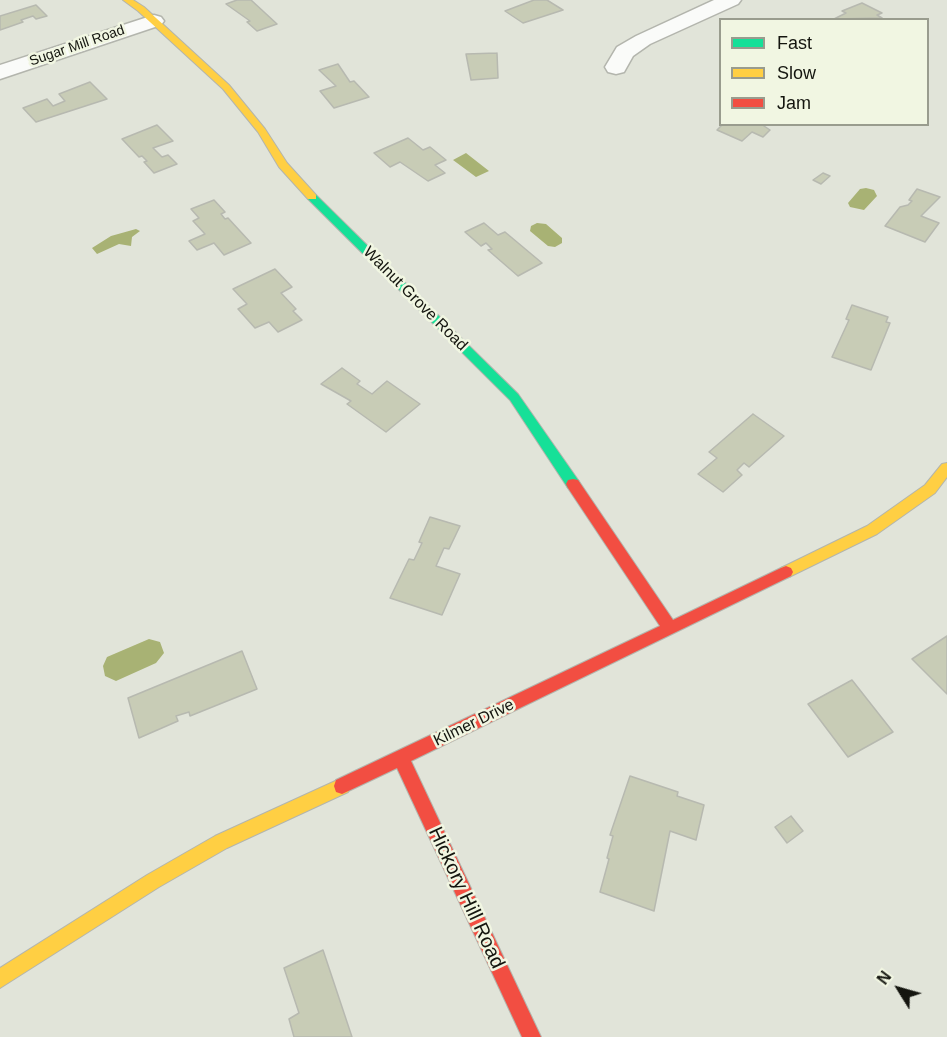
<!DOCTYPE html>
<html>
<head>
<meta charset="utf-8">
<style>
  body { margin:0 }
  #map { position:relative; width:947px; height:1037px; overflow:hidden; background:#e1e4d9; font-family:Helvetica,sans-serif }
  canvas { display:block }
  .legend { position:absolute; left:719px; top:18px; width:210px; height:108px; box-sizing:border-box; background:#f1f6e2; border:2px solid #999c8e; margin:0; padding:8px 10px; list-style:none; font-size:18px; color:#14150f }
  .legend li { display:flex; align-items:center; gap:12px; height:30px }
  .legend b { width:30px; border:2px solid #999c8e }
  .north { position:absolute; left:869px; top:959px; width:60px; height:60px; -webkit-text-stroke:4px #f1f6e2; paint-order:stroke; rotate:307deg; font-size:16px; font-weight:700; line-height:24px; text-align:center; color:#14150f }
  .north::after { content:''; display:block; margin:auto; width:21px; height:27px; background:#14150f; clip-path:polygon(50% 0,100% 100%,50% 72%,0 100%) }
</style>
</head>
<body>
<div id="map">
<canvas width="947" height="1037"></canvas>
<ul class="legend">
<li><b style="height:8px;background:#16e098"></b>Fast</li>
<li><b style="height:8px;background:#ffcf43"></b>Slow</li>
<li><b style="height:8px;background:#f24e42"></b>Jam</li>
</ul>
<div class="north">N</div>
</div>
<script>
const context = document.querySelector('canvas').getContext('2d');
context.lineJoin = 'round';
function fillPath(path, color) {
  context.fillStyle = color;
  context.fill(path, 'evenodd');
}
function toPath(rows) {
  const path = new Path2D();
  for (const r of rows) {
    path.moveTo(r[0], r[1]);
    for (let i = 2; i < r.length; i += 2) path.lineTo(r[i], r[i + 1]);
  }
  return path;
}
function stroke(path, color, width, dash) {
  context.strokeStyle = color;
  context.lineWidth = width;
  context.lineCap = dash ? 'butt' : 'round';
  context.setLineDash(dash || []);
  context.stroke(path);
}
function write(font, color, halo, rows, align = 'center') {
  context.font = font + ' Helvetica,sans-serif';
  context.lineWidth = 5;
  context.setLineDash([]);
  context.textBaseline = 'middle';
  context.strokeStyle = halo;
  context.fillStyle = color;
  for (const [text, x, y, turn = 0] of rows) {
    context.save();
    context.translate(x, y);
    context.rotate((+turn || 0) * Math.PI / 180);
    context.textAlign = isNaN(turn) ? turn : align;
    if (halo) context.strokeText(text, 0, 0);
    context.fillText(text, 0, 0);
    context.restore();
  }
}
const water = toPath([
  [466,153,489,171,476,177,453,160],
  [866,188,874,190,877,196,864,210,850,207,848,203,860,189],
  [537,223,546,224,562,238,562,243,555,247,548,246,530,231,531,226],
  [136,229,140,231,132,237,131,246,119,244,97,254,92,248,111,236],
  [149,639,160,642,164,653,156,663,116,681,105,676,103,666,107,657]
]);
const building = toPath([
  [237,0,251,0,277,24,257,31,247,22,250,21,226,4,237,0],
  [534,0,547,0,563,10,523,23,505,11,534,0],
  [862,3,882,13,877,15,882,18,834,19,846,13,842,11,862,3],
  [36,5,47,16,36,19,33,16,21,20,23,22,0,30,0,16,36,5],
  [497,53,498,78,471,80,466,54,497,53],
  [338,64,350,82,354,81,369,97,334,108,320,91,336,86,319,70,338,64],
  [90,82,107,99,36,122,23,108,47,99,53,106,65,101,59,94,90,82],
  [723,124,761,124,770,130,763,137,752,132,742,141,717,130,723,124],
  [157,125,173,141,153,148,162,157,168,155,177,164,154,173,144,162,147,161,142,156,139,157,122,139,157,125],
  [408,138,423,150,430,147,446,160,435,165,445,173,428,181,400,162,390,167,374,153,408,138],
  [823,173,830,176,821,184,813,180,823,173],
  [917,189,940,197,921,216,939,223,925,242,885,226,900,207,908,205,912,201,909,200,917,189],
  [214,200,225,212,221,214,225,219,228,218,251,243,224,255,214,243,197,250,189,241,205,234,193,221,199,218,191,209,214,200],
  [484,223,498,235,505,232,542,263,518,276,488,250,492,249,486,243,481,246,465,232,484,223],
  [275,269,292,287,281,293,296,309,293,311,302,320,278,332,269,322,255,328,238,309,247,304,233,289,275,269],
  [852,305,888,317,886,322,890,323,871,370,832,357,849,320,846,319,852,305],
  [342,368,360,381,357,384,372,394,387,381,420,404,386,432,347,404,351,401,321,384,342,368],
  [753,414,784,436,749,467,744,463,737,470,742,475,723,492,698,474,717,458,709,452,753,414],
  [430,517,460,526,449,549,444,548,436,566,460,574,442,615,390,598,409,559,414,560,422,543,419,542,430,517],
  [947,636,947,694,912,659,947,636],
  [242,651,257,689,190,716,189,712,176,716,178,721,139,738,128,698,242,651],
  [852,680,893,732,848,757,808,704,852,680],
  [630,776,678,792,677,796,704,805,696,840,670,831,654,911,600,892,609,859,607,858,613,836,610,835,630,776],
  [791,816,803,831,787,843,775,827,791,816],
  [323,950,352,1037,294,1037,289,1019,299,1013,284,968,323,950]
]);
const street = toPath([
  [714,0,741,0,738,4,650,44,633,56,624,72,616,74,608,72,605,67,617,47,636,36,714,0],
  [154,15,161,17,164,21,161,25,0,79,0,65,154,15]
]);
const fast = toPath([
  [312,194,316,195,518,394,578,480,580,484,578,488,568,488,510,400,308,199,308,195,312,194]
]);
const slow = toPath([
  [123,0,133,0,144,7,229,85,265,129,287,163,316,195,316,199,308,199,279,167,258,132,223,89,138,11,123,0],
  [947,463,947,477,935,493,877,534,791,576,786,578,781,576,779,572,781,568,867,526,925,485,942,464,947,463],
  [342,778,348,780,350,786,348,792,227,848,159,887,0,988,0,968,147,875,215,836,342,778]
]);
const jam = toPath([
  [573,479,578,480,673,620,781,568,786,566,791,568,793,572,791,576,411,761,541,1037,522,1037,397,768,342,794,336,792,334,786,336,780,660,626,568,488,566,484,568,480,573,479]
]);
const farStreetnames = [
  ["Sugar Mill Road",77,46,-19]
];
const streetNames = [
  ["Walnut Grove Road",415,299,45],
  ["Kilmer Drive",474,723,-26]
];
const nearStreetnames = [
  ["Hickory Hill Road",466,898,65]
];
fillPath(water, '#a8b274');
fillPath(building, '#c8ccb6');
stroke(building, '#b7b9b0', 1.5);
stroke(street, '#b3b5ad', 3);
stroke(fast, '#b3b5ad', 2);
stroke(slow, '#b3b5ad', 2);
stroke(jam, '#b3b5ad', 2);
fillPath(street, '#fafbf9');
fillPath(fast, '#16e098');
fillPath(slow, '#ffcf43');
fillPath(jam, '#f24e42');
write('14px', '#14150f', '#f1f6e2', farStreetnames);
write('16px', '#14150f', '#f1f6e2', streetNames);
write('20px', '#14150f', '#f1f6e2', nearStreetnames);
</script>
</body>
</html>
